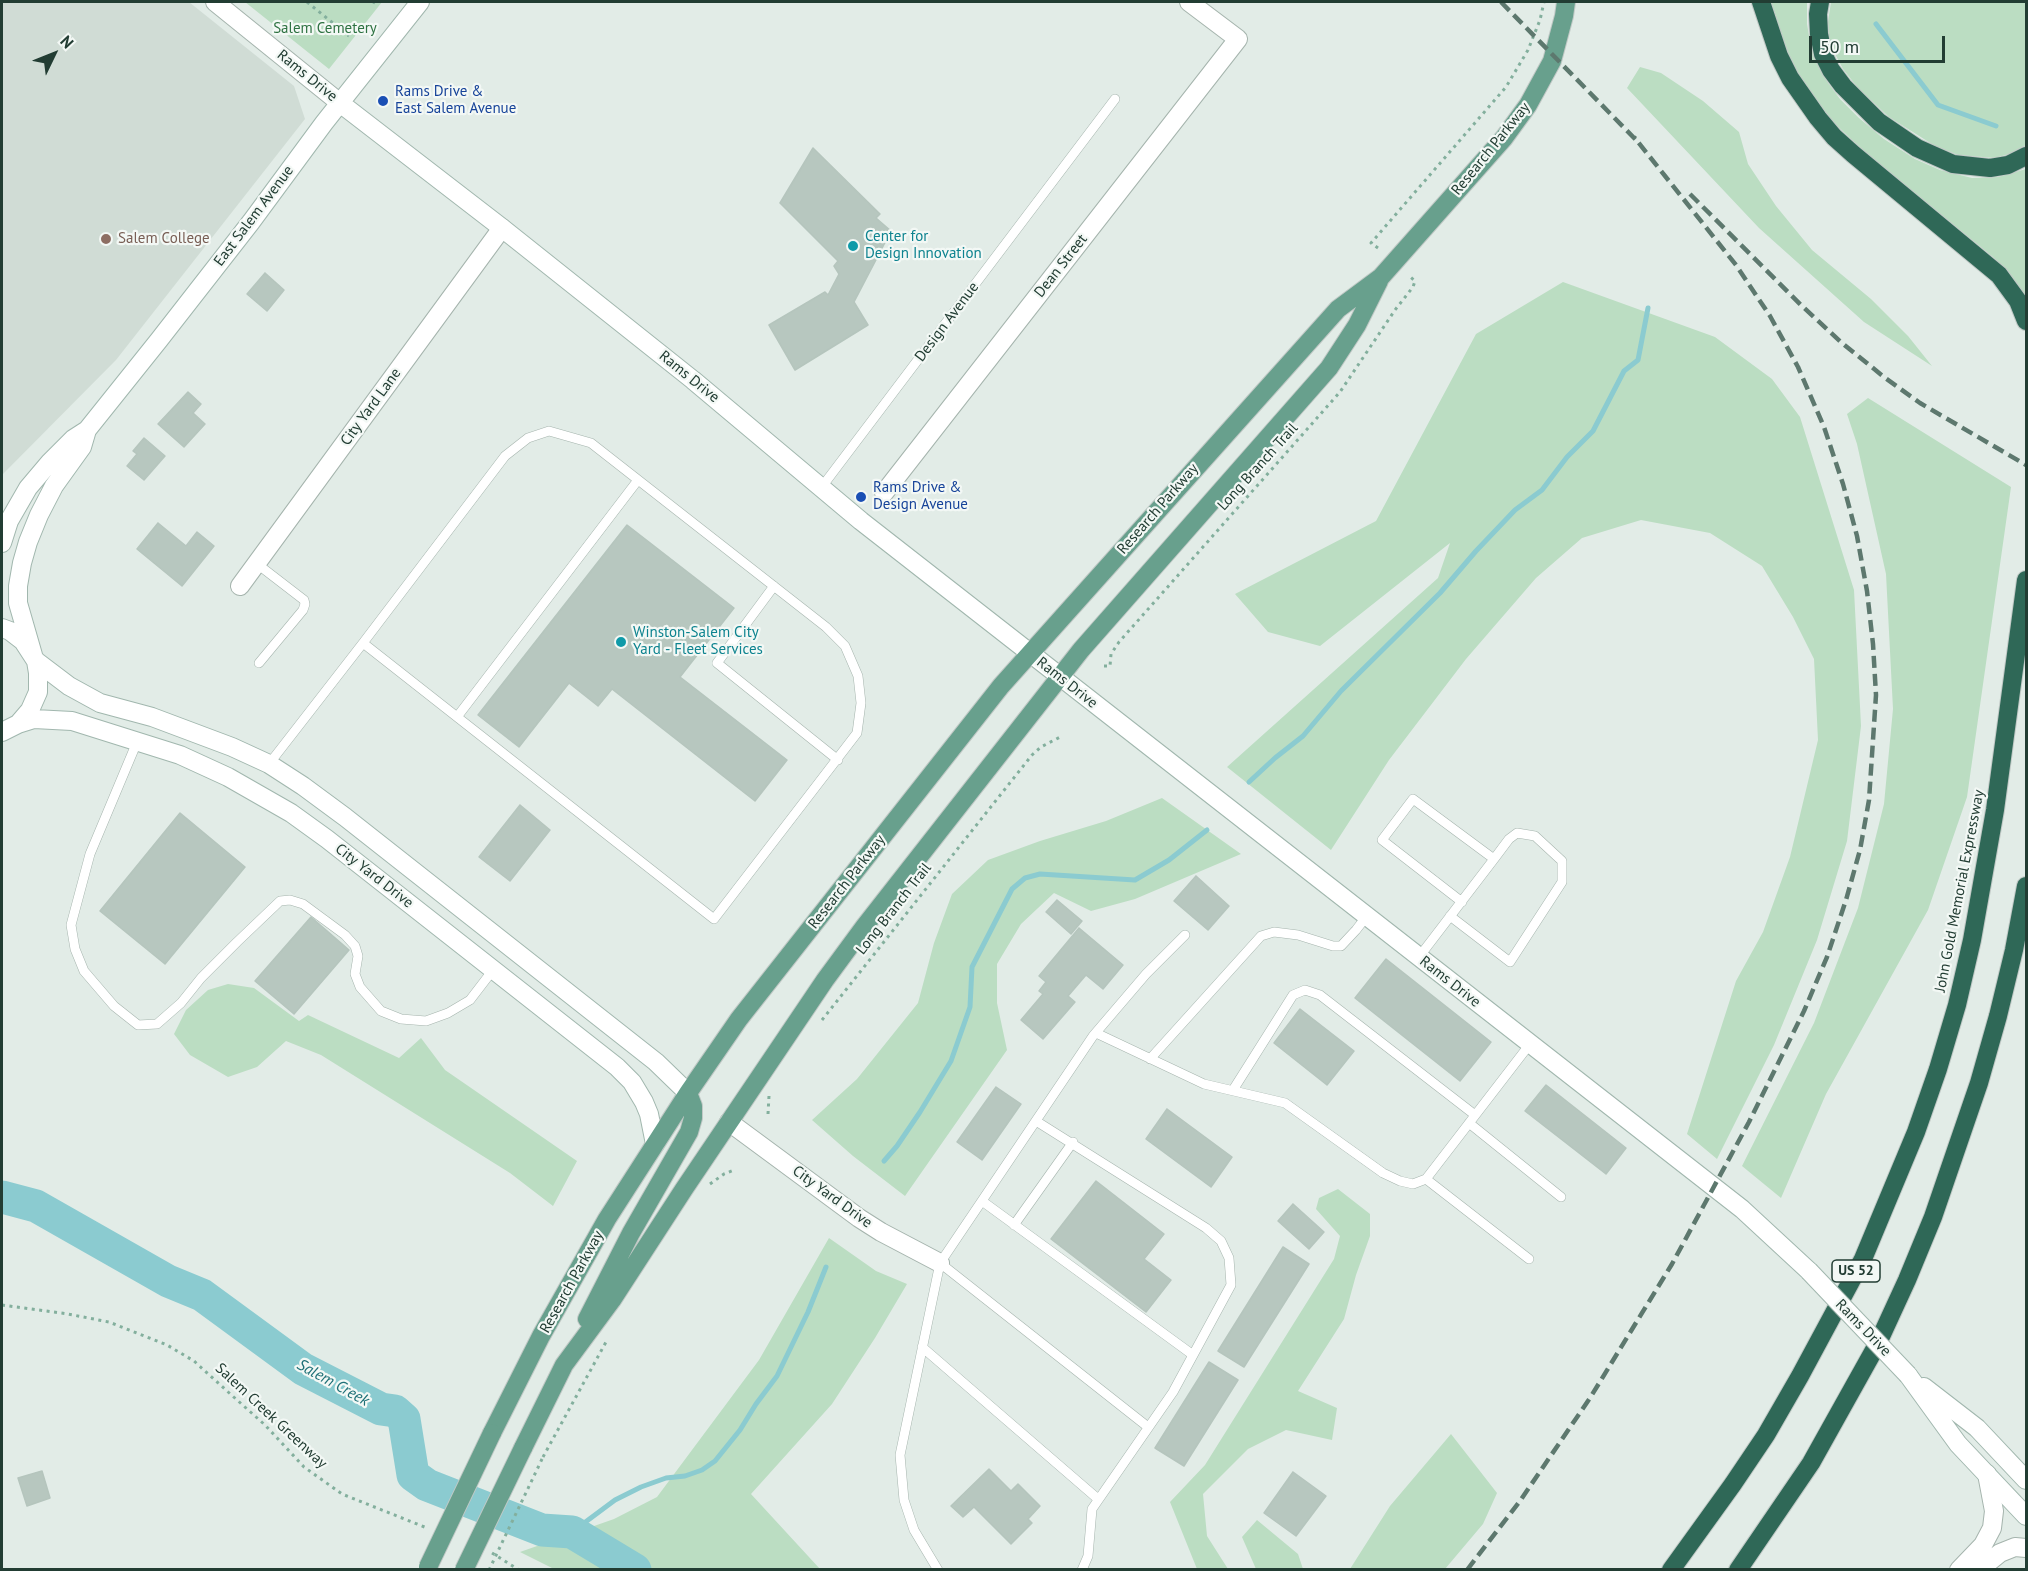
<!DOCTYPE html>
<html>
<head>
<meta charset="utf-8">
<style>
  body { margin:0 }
  #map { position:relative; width:2028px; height:1571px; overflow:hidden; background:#e2ece7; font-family:"PT Sans",sans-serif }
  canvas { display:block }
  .frame { position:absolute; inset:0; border:3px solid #223d33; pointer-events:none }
  .north { position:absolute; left:24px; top:24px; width:60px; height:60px; -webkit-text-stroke:4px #f3f8f5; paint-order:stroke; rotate:47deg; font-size:16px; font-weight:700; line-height:24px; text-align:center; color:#223d33 }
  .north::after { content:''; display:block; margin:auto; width:21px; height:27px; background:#223d33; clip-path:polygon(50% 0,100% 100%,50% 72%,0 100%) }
  .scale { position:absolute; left:1809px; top:36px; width:136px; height:27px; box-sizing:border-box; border:3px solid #223d33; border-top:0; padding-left:8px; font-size:18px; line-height:21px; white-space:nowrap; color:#223d33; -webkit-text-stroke:4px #f3f8f5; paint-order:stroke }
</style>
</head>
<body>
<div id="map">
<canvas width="2028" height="1571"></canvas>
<div class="frame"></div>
<div class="north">N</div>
<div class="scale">50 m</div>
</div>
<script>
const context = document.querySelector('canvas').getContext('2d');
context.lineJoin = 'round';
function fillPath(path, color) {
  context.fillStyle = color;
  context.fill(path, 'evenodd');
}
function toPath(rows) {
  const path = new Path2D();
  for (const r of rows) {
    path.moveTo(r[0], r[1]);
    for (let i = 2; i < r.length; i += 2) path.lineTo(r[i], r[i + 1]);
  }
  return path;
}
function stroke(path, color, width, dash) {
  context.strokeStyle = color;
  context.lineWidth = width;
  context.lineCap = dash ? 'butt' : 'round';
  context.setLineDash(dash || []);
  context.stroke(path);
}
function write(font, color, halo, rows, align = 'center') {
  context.font = font + ' "PT Sans",sans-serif';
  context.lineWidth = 4.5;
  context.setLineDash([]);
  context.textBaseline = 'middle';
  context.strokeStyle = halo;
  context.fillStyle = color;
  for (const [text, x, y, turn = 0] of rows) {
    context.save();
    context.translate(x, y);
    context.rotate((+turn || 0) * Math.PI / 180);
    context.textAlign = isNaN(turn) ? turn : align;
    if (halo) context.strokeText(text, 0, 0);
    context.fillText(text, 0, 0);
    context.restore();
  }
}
const built = toPath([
  [2,2,189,2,294,86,305,119,116,360,2,475]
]);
const green = toPath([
  [245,2,382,2,329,69],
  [1770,2,1807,2,1807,24,1811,47,1820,69,1829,84,1840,99,1859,118,1884,139,1915,159,1940,170,1972,178,1998,177,2026,169,2026,300,2005,269,1993,257,1866,153,1831,120,1800,78,1784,44],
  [1831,2,2026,2,2026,145,2009,154,1995,158,1958,155,1935,146,1889,117,1858,88,1843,69,1834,52,1829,36,1828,22],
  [1640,67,1661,73,1703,101,1739,132,1748,164,1776,206,1812,250,1871,299,1908,336,1932,366,1864,322,1759,228,1627,88],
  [1563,282,1715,337,1772,379,1800,417,1854,590,1861,726,1847,841,1817,940,1774,1045,1717,1159,1687,1134,1736,981,1763,932,1790,857,1818,740,1814,659,1793,617,1762,566,1710,533,1641,520,1582,538,1536,578,1466,659,1389,760,1331,850,1227,767,1438,578,1450,543,1320,646,1268,632,1235,594,1376,521,1476,334],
  [1868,398,2011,487,1967,797,1928,910,1826,1094,1781,1198,1742,1166,1814,1023,1858,908,1884,804,1893,709,1886,574,1857,444,1847,414],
  [1162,798,1241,854,1135,899,1091,911,1054,893,1021,924,997,964,997,1003,1007,1050,905,1196,853,1156,812,1120,857,1079,918,1003,934,943,952,894,988,860,1040,841,1106,821],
  [228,984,254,988,299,1021,308,1015,399,1058,421,1038,445,1070,577,1161,553,1206,510,1173,321,1055,286,1041,257,1067,228,1077,190,1055,174,1034,186,1010,208,990],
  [1338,1189,1370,1214,1370,1236,1356,1275,1344,1319,1298,1391,1337,1408,1332,1440,1286,1430,1248,1449,1203,1494,1207,1536,1228,1569,1197,1569,1170,1502,1205,1465,1334,1259,1340,1236,1316,1209,1319,1198],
  [829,1238,876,1271,907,1284,875,1338,832,1404,751,1494,820,1569,554,1569,520,1552,614,1519,657,1497,759,1360],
  [1451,1434,1497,1493,1483,1524,1445,1569,1350,1569,1390,1506],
  [1257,1520,1298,1554,1303,1569,1256,1569,1242,1537]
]);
const stream = toPath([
  [1876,24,1938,105,1996,126],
  [1249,782,1275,758,1303,736,1341,691,1440,593,1476,551,1515,510,1542,490,1567,457,1593,431,1624,371,1638,360,1648,308],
  [884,1161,897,1146,920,1112,951,1061,970,1007,972,967,1012,889,1025,878,1040,874,1135,880,1169,860,1207,830],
  [572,1532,615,1500,641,1487,666,1478,685,1476,702,1470,715,1461,740,1430,756,1404,777,1376,808,1312,826,1267]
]);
const river = toPath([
  [2,1197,36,1206,168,1281,202,1295,303,1369,381,1409,395,1411,404,1419,413,1475,427,1485,542,1530,572,1532,635,1570]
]);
const building = toPath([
  [813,148,880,214,876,218,891,231,854,302,868,325,795,370,769,325,825,292,828,295,839,274,834,266,838,261,780,203,813,148],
  [265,273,284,290,267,311,247,294,265,273],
  [188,392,201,404,193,413,205,424,184,447,158,424,188,392],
  [144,438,165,456,144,480,127,466,137,454,133,451,144,438],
  [158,523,186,546,197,532,214,546,182,586,137,549,158,523],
  [627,525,734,608,680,677,787,760,755,801,612,689,598,706,569,683,519,747,478,715,627,525],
  [520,805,550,830,510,881,479,857,520,805],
  [180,813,245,867,165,964,100,911,180,813],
  [1196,876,1229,906,1208,930,1174,901,1196,876],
  [1057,900,1082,921,1071,934,1046,912,1057,900],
  [311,917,349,950,294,1014,255,981,311,917],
  [1079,928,1123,965,1103,989,1086,975,1068,996,1075,1002,1043,1039,1021,1020,1043,994,1039,991,1046,982,1039,976,1079,928],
  [1386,959,1491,1042,1460,1081,1355,998,1386,959],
  [1300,1009,1354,1051,1327,1085,1274,1043,1300,1009],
  [1546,1085,1626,1148,1606,1174,1525,1111,1546,1085],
  [996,1087,1021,1104,982,1160,957,1142,996,1087],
  [1167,1109,1232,1157,1211,1187,1146,1139,1167,1109],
  [1096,1181,1164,1234,1144,1259,1171,1280,1146,1312,1051,1239,1096,1181],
  [1293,1204,1324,1232,1309,1249,1278,1221,1293,1204],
  [1283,1247,1309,1264,1244,1367,1218,1351,1283,1247],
  [1209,1362,1238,1380,1184,1466,1155,1448,1209,1362],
  [989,1469,1011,1491,1018,1484,1040,1506,1028,1519,1032,1523,1011,1544,974,1507,963,1517,951,1506,989,1469],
  [42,1471,50,1498,27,1506,18,1478,42,1471],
  [1293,1472,1326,1496,1296,1536,1264,1513,1293,1472]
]);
const path = toPath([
  [307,2,349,36],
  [373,2,375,3],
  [1378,248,1371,243,1506,87,1528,50,1540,20,1544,2],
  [1104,666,1110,666,1111,654,1119,642,1340,392,1395,310,1413,287,1415,281,1408,275],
  [822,1020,1032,755,1041,747,1062,736],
  [768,1114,769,1096],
  [710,1184,724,1174,734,1170],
  [2,1305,68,1314,109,1322,167,1345,194,1361,227,1391,265,1425,304,1467,342,1494,427,1528],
  [543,1457,606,1342],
  [492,1553,519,1570]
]);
const service = toPath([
  [821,488,1115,99],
  [256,563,304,600,305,604,303,610,259,663],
  [774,586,717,663,838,760],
  [457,717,638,480],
  [137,742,90,854,71,925,75,949,84,971,114,1006,138,1025,157,1024,181,1003,201,978,237,942,280,901,290,900,303,904,345,935,355,946,358,956,355,974,360,987,381,1011,401,1019,426,1021,448,1013,470,1000,493,970],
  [269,764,363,643,505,456,528,438,549,431,591,443,826,627,845,646,858,676,861,703,857,733,714,919,363,643],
  [1462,902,1382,840,1413,799,1494,859],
  [1419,957,1494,859,1509,839,1517,833,1535,836,1562,861,1562,882,1510,962,1450,916],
  [1096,1033,1204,1084,1285,1103,1383,1173,1400,1181,1413,1184,1426,1179,1530,1044],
  [1150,1059,1261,936,1274,932,1298,935,1333,946,1341,946,1356,930,1366,917],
  [1233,1090,1293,995,1305,990,1320,995,1475,1115],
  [1036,1121,1206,1228,1221,1241,1229,1258,1231,1285,1173,1392,1092,1509,1088,1556,1082,1570],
  [1469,1123,1561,1197],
  [1426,1179,1529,1259],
  [982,1201,1193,1355],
  [1014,1225,1073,1142],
  [940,1263,1148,1427],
  [922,1347,1098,1499],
  [938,1570,914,1530,904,1500,900,1455,940,1263,1093,1036,1146,974,1185,935]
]);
const minor = toPath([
  [215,2,340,103],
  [884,493,1238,39,1189,2],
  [240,586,502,228],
  [729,1122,859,1218,881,1232,940,1263],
  [1959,1570,1983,1545,1992,1528,1994,1511,1987,1474],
  [1979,1570,2000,1553,2015,1547,2026,1548]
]);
const secondary = toPath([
  [340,103,502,228,693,380,861,521,1742,1209,1809,1271],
  [2,543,9,521,28,488,50,462,73,439,87,430],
  [2,628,10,631,23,641,36,661,38,673,38,692,30,710,18,724,2,732],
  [33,655,18,603,18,586,22,563,28,542,39,515,54,486,82,447,87,430,159,340,251,222,324,123,420,2],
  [36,661,69,686,100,703,152,717,232,747,269,764,303,786,345,817,656,1062,688,1093],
  [18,724,34,719,72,721,180,755,228,777,291,813,327,839,617,1067,632,1082,644,1102,649,1114,655,1144],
  [1908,1375,1958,1444,2026,1516],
  [1924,1387,1977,1428,2026,1480]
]);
const primary = toPath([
  [587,1319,631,1233,689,1132,693,1118,693,1106,688,1093],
  [492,1433,541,1336,607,1219,688,1093,739,1019,1001,686,1338,309,1381,277,1504,138,1528,105,1552,61,1564,16,1566,2],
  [523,1448,564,1365,612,1300,684,1189,825,980,864,927,1081,650,1329,368,1357,325,1379,281]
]);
const motorway = toPath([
  [1761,2,1779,56,1790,78,1818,118,1834,137,1853,154,1999,275,2018,301,2026,321],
  [1820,2,1818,14,1819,34,1823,54,1831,70,1843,86,1879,122,1917,148,1953,164,1990,168,2008,165,2026,156],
  [1671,1570,1733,1484,1766,1435,1800,1376,1863,1259,1916,1132,1938,1069,1957,1005,1972,940,1995,810,2026,580],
  [1738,1570,1811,1463,1878,1343,1907,1280,1933,1217,1979,1083,1998,1016,2014,950,2026,886]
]);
const rail = toPath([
  [1501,2,1639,143],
  [1690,194,1802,306,1842,343,1884,377,1920,403,2026,465],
  [1467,1570,1520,1501,1590,1398,1672,1264,1749,1122,1804,1011,1827,957,1846,900,1860,850,1869,800,1876,695,1873,644,1867,591,1857,536,1843,484,1824,427,1798,367,1770,316,1736,265,1634,137]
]);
const pathBridge = toPath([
  [489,1570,543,1457]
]);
const secondaryBridge = toPath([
  [1809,1271,1908,1375]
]);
const primaryBridge = toPath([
  [428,1567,492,1433],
  [464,1570,523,1448]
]);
const markers = [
  [383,101,6,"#1a4fb4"],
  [106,239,6,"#8d6e63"],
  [853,246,6,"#0f9aa8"],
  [861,497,6,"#1a4fb4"],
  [621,642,6,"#0f9aa8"]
];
const shields = [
  [1856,1271,48]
];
const shieldNames = [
  ["US 52",1856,1271]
];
const parkNames = [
  ["Salem Cemetery",325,29]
];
const streetNames = [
  ["Rams Drive",307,76,39],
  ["Research Parkway",1491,149,-51],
  ["East Salem Avenue",254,216,-53],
  ["Dean Street",1061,266,-52],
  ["Design Avenue",947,322,-53],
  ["Rams Drive",689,377,39],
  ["City Yard Lane",371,407,-54],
  ["Long Branch Trail",1258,467,-48],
  ["Research Parkway",1158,509,-49],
  ["Rams Drive",1067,683,38],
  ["City Yard Drive",374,876,38],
  ["Research Parkway",847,882,-52],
  ["John Gold Memorial Expressway",1960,891,-79],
  ["Long Branch Trail",894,909,-52],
  ["Rams Drive",1450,982,38],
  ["City Yard Drive",832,1197,36],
  ["Research Parkway",572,1282,-61],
  ["Rams Drive",1863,1328,46],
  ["Salem Creek Greenway",271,1416,43]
];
const transitNames = [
  ["Rams Drive &",395,92],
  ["East Salem Avenue",395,109],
  ["Rams Drive &",873,488],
  ["Design Avenue",873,505]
];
const cultureNames = [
  ["Center for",865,237],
  ["Design Innovation",865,254],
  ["Winston-Salem City",633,633],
  ["Yard - Fleet Services",633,650]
];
const educationNames = [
  ["Salem College",118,239]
];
const waterNames = [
  ["Salem Creek",333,1383,29]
];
fillPath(built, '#d0dcd5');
fillPath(green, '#bbddc2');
stroke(stream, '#8bcbd0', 5);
stroke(river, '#8bcbd0', 33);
fillPath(building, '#b7c7bf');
stroke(building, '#b5c5bd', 1.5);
stroke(service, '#a5b4ad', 10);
stroke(minor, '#a5b4ad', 20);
stroke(secondary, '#a1b7ae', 20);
stroke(primary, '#c1c9c6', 20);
stroke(motorway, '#c1c9c6', 20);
stroke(path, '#83af9d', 3, [3, 4.5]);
stroke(service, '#fff', 9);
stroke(minor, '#fff', 18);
stroke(secondary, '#fff', 18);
stroke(primary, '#68a08d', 18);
stroke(motorway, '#2f6857', 18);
stroke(rail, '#5d786e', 4.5, [12, 6]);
stroke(secondaryBridge, '#a1b7ae', 20, []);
stroke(primaryBridge, '#c1c9c6', 20, []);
stroke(pathBridge, '#83af9d', 3, [3, 4.5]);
stroke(secondaryBridge, '#fff', 18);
stroke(primaryBridge, '#68a08d', 18);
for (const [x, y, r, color] of markers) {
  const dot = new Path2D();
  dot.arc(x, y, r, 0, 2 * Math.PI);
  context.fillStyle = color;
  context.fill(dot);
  stroke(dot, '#f3f8f5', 2);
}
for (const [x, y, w] of shields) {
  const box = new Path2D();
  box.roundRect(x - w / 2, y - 11, w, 22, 4.5);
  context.fillStyle = '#f3f8f5';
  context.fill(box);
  stroke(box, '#223d33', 1.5);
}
write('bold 14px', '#223d33', null, shieldNames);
write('15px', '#2e7242', '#f3f8f5', parkNames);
write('15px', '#223d33', '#f3f8f5', streetNames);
write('15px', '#164399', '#f3f8f5', transitNames, 'left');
write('15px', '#0d838f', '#f3f8f5', cultureNames, 'left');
write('15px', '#785e54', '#f3f8f5', educationNames, 'left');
write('italic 16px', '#1e7077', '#f3f8f5', waterNames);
</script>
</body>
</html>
